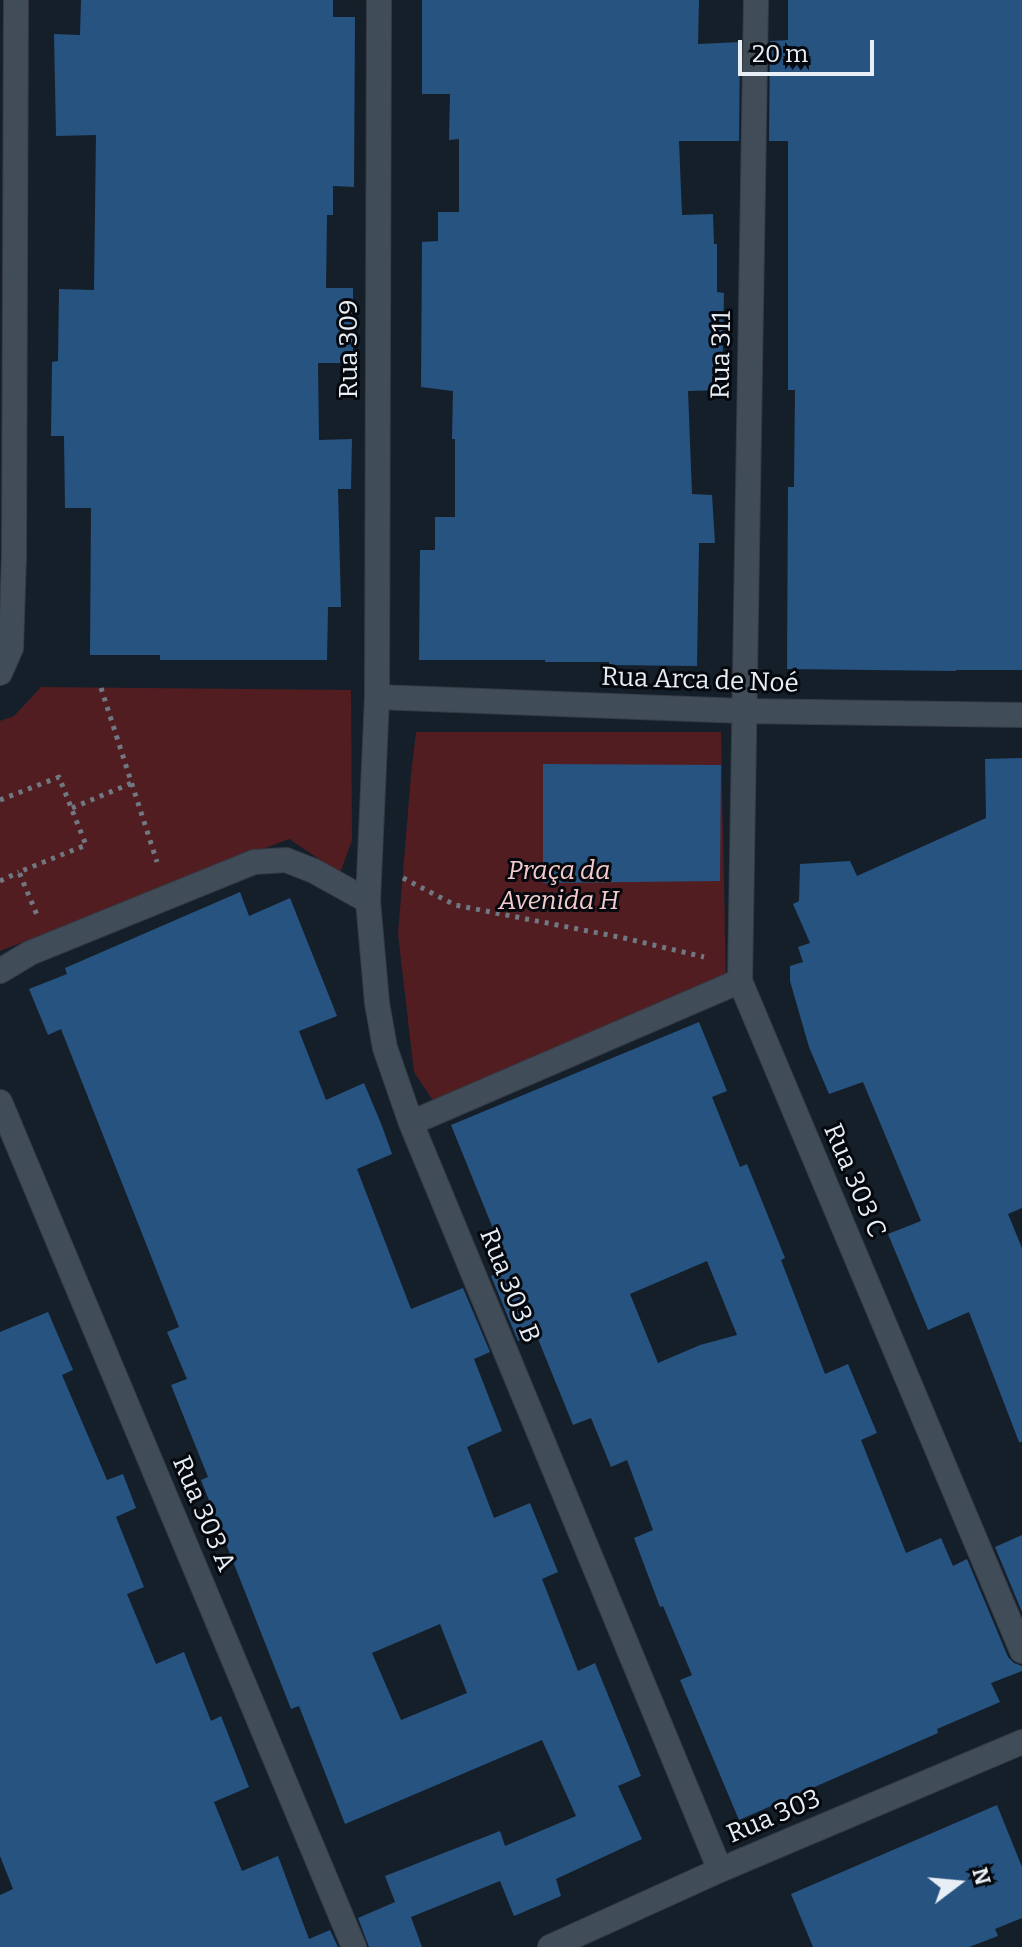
<!DOCTYPE html>
<html>
<head>
<meta charset="utf-8">
<style>
  body { margin:0 }
  #map { position:relative; width:1022px; height:1947px; overflow:hidden; background:#151f2a; font-family:Bitter,serif }
  canvas { display:block }
  .north { position:absolute; left:918px; top:1843px; width:80px; height:80px; -webkit-text-stroke:6px #05080d; paint-order:stroke; rotate:74deg; font-size:22px; font-weight:700; line-height:32px; text-align:center; color:#e7eef5 }
  .north::after { content:''; display:block; margin:auto; width:28px; height:36px; background:#e7eef5; clip-path:polygon(50% 0,100% 100%,50% 72%,0 100%) }
  .scale { position:absolute; left:738px; top:40px; width:136px; height:36px; box-sizing:border-box; border:4px solid #e7eef5; border-top:0; padding-left:10px; font-size:24px; line-height:28px; white-space:nowrap; color:#e7eef5; -webkit-text-stroke:6px #05080d; paint-order:stroke }
</style>
</head>
<body>
<div id="map">
<canvas width="1022" height="1947"></canvas>
<div class="north">N</div>
<div class="scale">20 m</div>
</div>
<script>
const context = document.querySelector('canvas').getContext('2d');
context.lineJoin = 'round';
function fillPath(path, color) {
  context.fillStyle = color;
  context.fill(path, 'evenodd');
}
function toPath(rows) {
  const path = new Path2D();
  for (const r of rows) {
    path.moveTo(r[0], r[1]);
    for (let i = 2; i < r.length; i += 2) path.lineTo(r[i], r[i + 1]);
  }
  return path;
}
function stroke(path, color, width, dash) {
  context.strokeStyle = color;
  context.lineWidth = width;
  context.lineCap = dash ? 'butt' : 'round';
  context.setLineDash(dash || []);
  context.stroke(path);
}
function write(font, color, halo, rows, align = 'center') {
  context.font = font + ' Bitter,serif';
  context.lineWidth = 6;
  context.setLineDash([]);
  context.textBaseline = 'middle';
  context.strokeStyle = halo;
  context.fillStyle = color;
  for (const [text, x, y, turn = 0] of rows) {
    context.save();
    context.translate(x, y);
    context.rotate((+turn || 0) * Math.PI / 180);
    context.textAlign = isNaN(turn) ? turn : align;
    if (halo) context.strokeText(text, 0, 0);
    context.fillText(text, 0, 0);
    context.restore();
  }
}
const green = toPath([
  [41,687,351,690,352,840,340,873,289,839,0,951,0,721,14,716],
  [416,732,721,732,726,984,438,1108,414,1072,398,934,411,775]
]);
const building = toPath([
  [81,0,333,0,333,17,355,17,354,187,333,186,333,215,327,215,326,288,353,288,353,363,318,363,319,440,352,439,351,489,338,489,341,607,328,607,327,660,160,660,160,655,90,655,91,508,65,508,64,436,51,436,52,362,58,361,59,289,94,290,96,135,56,136,54,34,80,35],
  [422,0,699,0,698,44,740,42,739,141,679,141,682,215,713,214,714,244,717,244,717,292,724,293,722,390,688,391,692,494,712,495,715,543,699,543,697,666,609,665,609,662,545,662,545,660,419,660,420,550,435,550,435,517,455,517,455,439,452,439,453,391,421,387,422,242,438,241,438,212,459,212,459,139,449,140,450,94,422,94],
  [788,0,1022,0,1022,670,956,670,956,671,787,669,788,487,794,487,795,390,788,390,788,141,769,141,770,41,788,40],
  [1022,758,1022,1208,1008,1214,1022,1248,1022,1442,1019,1442,969,1312,928,1330,888,1234,921,1221,863,1082,829,1094,809,1047,790,981,790,966,803,962,798,947,810,943,793,904,799,901,800,864,850,861,857,876,986,818,985,759],
  [543,764,721,765,720,881,543,883],
  [240,892,249,916,290,898,337,1016,299,1031,326,1100,364,1083,382,1126,392,1154,357,1169,411,1309,463,1288,490,1352,474,1359,502,1431,467,1447,494,1518,530,1503,558,1572,542,1579,578,1671,595,1663,641,1776,618,1786,642,1839,556,1879,561,1896,514,1916,500,1881,411,1917,422,1947,369,1947,358,1918,395,1902,385,1876,500,1831,505,1846,576,1816,542,1740,345,1824,299,1706,291,1709,201,1480,208,1477,171,1385,187,1379,167,1332,179,1327,61,1029,48,1035,29,989,67,974,65,968],
  [440,1624,467,1693,401,1720,372,1653],
  [699,1022,727,1091,712,1097,740,1167,747,1164,785,1258,781,1260,825,1374,848,1364,877,1433,861,1440,906,1553,941,1538,953,1566,967,1559,1008,1657,1014,1663,1022,1666,1022,1671,991,1683,1000,1702,937,1729,938,1733,739,1820,680,1680,692,1675,663,1606,660,1607,634,1538,653,1530,627,1460,611,1467,591,1418,573,1425,536,1334,518,1341,491,1276,509,1268,451,1125],
  [707,1261,737,1335,700,1345,658,1363,630,1294],
  [48,1312,73,1370,62,1375,107,1480,123,1474,136,1508,116,1517,144,1587,127,1594,156,1664,184,1652,211,1721,221,1716,249,1787,214,1802,242,1871,278,1856,309,1939,330,1930,338,1947,0,1947,0,1895,13,1889,0,1856,0,1332],
  [1022,1535,1022,1612,995,1547],
  [997,1805,1022,1867,1022,1918,995,1929,998,1936,969,1947,813,1947,791,1894]
]);
const path = toPath([
  [101,688,157,862],
  [0,800,59,777,86,845,19,872,37,915],
  [72,808,132,783],
  [403,878,455,905,624,938,704,957],
  [0,881,19,872]
]);
const street = toPath([
  [379,0,377,697,368,901,377,1003,385,1048,411,1123,720,1870],
  [756,0,740,981,1022,1651],
  [0,673,11,648,14,556,16,0],
  [377,697,743,711,1022,715],
  [0,971,30,953,254,862,286,860,314,871,368,901],
  [0,1102,354,1947],
  [411,1123,740,981],
  [550,1947,720,1870,1022,1742]
]);
const streetNames = [
  ["Rua 309",350,349,-90],
  ["Rua 311",722,355,-89],
  ["Rua Arca de Noé",700,681,2],
  ["Rua 303 C",854,1181,67],
  ["Rua 303 B",509,1286,68],
  ["Rua 303 A",203,1514,67],
  ["Rua 303",774,1817,-23]
];
const parkNames = [
  ["Praça da",559,872],
  ["Avenida H",559,902]
];
fillPath(green, '#511d21');
fillPath(building, '#275380');
stroke(street, '#343b44', 26);
stroke(path, '#707882', 5, [4, 6]);
stroke(street, '#404c58', 24);
write('26px', '#e7eef5', '#05080d', streetNames);
write('italic 26px', '#f4cacb', '#05080d', parkNames);
</script>
</body>
</html>
